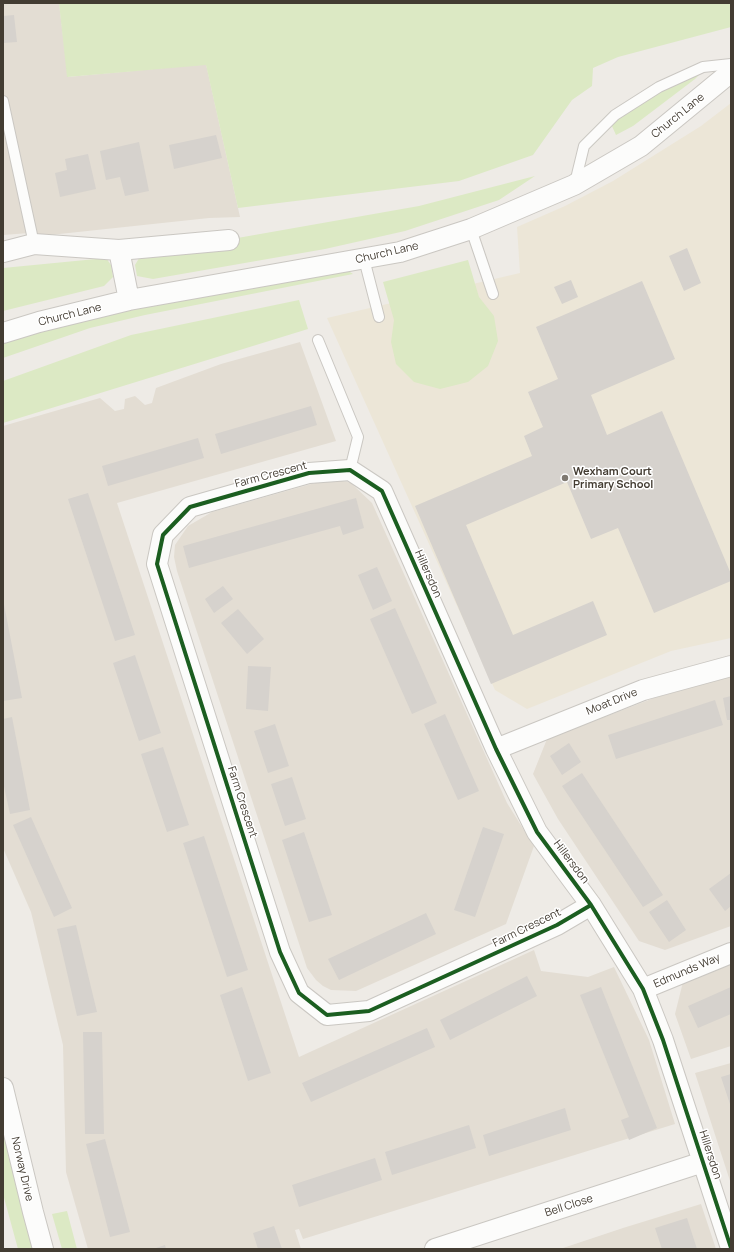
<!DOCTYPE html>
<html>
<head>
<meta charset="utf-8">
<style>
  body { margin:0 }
  #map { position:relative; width:734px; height:1252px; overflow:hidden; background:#eeebe6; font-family:Manrope,sans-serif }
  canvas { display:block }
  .frame { position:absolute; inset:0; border:4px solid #433c32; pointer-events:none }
</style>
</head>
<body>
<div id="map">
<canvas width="734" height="1252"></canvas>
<div class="frame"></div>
</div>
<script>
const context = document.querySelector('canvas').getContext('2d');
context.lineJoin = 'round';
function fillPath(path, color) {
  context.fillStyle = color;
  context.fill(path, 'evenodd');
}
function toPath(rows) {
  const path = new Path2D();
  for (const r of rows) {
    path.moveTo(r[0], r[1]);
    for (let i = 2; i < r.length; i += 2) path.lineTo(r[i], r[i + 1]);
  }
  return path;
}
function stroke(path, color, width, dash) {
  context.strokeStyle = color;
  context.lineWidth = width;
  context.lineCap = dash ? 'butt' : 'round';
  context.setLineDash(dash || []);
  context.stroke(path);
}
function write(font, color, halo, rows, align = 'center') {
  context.font = font + ' Manrope,sans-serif';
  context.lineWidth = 3;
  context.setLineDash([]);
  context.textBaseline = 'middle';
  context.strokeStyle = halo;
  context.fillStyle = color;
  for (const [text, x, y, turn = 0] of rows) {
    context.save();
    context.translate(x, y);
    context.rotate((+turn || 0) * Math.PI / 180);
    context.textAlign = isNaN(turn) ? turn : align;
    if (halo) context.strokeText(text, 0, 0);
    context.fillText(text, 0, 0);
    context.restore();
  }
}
const residential = toPath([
  [3,3,59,3,68,77,206,64,240,217,209,218,50,235,29,233,3,235],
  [300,342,336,441,117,503,299,1057,534,950,541,971,588,977,614,967,649,1040,675,1124,303,1239,299,1229,295,1230,301,1249,88,1249,66,1172,63,1045,31,912,3,848,3,426,100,398,115,411,124,409,125,399,135,396,145,405,152,403,156,388,221,364],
  [336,479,351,483,372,503,507,803,534,846,506,924,356,991,331,990,323,986,316,980,307,968,177,571,174,557,175,545,188,526,212,512,322,481],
  [731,676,731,926,665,950,639,941,558,819,533,774,547,739,654,698],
  [731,962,731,1046,691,1059,675,1014,684,978],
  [731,1063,731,1184,695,1073],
  [701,1204,716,1249,560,1249,623,1228]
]);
const education = toPath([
  [731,103,731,638,671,651,527,709,495,690,327,318,520,273,517,227,565,206,613,181,701,126]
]);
const green = toPath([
  [59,3,731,3,731,27,618,57,593,68,592,86,572,100,533,155,459,181,238,208,206,65,67,77],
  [703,71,695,79,633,126,616,135,611,124,635,105,694,72],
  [535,176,499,200,405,231,325,249,153,279,137,276,135,265,141,255,419,206],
  [106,258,111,265,113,277,104,286,3,311,3,268],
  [468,260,479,297,494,316,498,341,488,366,468,382,440,389,414,382,396,364,391,342,394,320,383,282],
  [347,270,353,274,145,315,90,328,3,358,3,343,88,317],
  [299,300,308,329,3,423,3,381,131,335],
  [3,1124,35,1249,18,1249,3,1194],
  [67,1211,77,1249,62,1249,52,1214]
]);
const building = toPath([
  [14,15,17,42,3,43,3,16],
  [216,135,222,158,174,169,169,145],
  [139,142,149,191,125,196,120,177,106,180,100,151],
  [88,154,96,189,60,197,55,173,67,170,65,159],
  [687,248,701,283,684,291,669,256],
  [571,280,578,297,562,304,554,287],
  [642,281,675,359,591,395,607,435,662,411,731,574,731,581,654,613,618,528,591,539,567,482,466,525,513,635,593,601,607,635,491,684,415,506,532,456,524,436,543,427,528,392,558,379,536,327],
  [311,406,317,425,221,454,215,434],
  [198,438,204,458,108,486,102,466],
  [88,493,135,635,115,641,68,499],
  [356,498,364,528,343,535,340,526,189,568,183,546],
  [377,567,392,601,373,610,358,575],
  [223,586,233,599,214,613,205,599],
  [3,599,22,698,3,701],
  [395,608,437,703,412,714,370,619],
  [238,609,264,639,247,654,221,623],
  [135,655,161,733,139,741,113,663],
  [248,666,271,667,268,711,246,709],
  [731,696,731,720,727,720,723,698],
  [715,700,723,725,616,759,608,735],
  [445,714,479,791,458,800,424,724],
  [12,717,30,810,10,814,3,782,3,719],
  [275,724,289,766,268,773,254,731],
  [569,743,581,762,562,775,550,756],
  [163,747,189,825,167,832,141,754],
  [582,773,663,895,643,907,562,786],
  [292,777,306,819,285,826,271,784],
  [31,817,72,908,54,917,13,825],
  [483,827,504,834,475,917,454,910],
  [304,832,332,915,309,922,282,840],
  [204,836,248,970,227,977,183,843],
  [731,873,731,906,725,911,709,889],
  [667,900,686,930,669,942,649,912],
  [426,913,436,934,339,980,328,959],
  [76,925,97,1012,77,1016,57,929],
  [527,976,537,996,450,1040,440,1020],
  [242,987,271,1073,248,1081,220,995],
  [601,987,657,1128,629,1140,621,1120,629,1117,580,995],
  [731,987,731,1014,698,1028,688,1006],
  [427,1028,435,1047,311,1102,302,1083],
  [83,1032,102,1032,104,1134,85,1134],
  [731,1074,731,1107,721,1077],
  [565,1108,571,1130,489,1156,483,1135],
  [469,1125,476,1148,392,1175,385,1152],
  [105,1139,130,1232,110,1237,86,1144],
  [375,1158,382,1180,299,1207,292,1185],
  [687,1218,697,1249,662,1249,655,1228],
  [274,1226,282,1249,258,1249,253,1233],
  [165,1245,166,1249,153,1249]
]);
const service = toPath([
  [3,101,34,244],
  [575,183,584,146,615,115,659,87,703,67,731,64],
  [471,229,493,294],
  [364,259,379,317],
  [318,340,358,437,350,470]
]);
const minor = toPath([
  [119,250,129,300],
  [3,252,34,244,119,250,229,240],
  [3,333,39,322,129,300,400,252,471,229,574,185,641,146,731,72],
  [496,749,643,690,731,666],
  [591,905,557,925,369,1011,327,1015,299,993,280,952,157,564,163,535,190,507,309,473,350,470,382,491,496,749,537,832,591,905,643,989,663,1040,731,1248],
  [643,989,731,953],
  [3,1088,33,1212,43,1249],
  [435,1249,703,1162]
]);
const cycleway = toPath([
  [591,905,557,925,369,1011,327,1015,299,993,280,952,157,564,163,535,190,507,309,473,350,470,382,491,496,749,537,832,591,905,643,989,663,1040,731,1248]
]);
const markers = [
  [565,478,4,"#7f7971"]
];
const streetNames = [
  ["Church Lane",678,116,-39],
  ["Church Lane",387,253,-13],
  ["Church Lane",70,315,-14],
  ["Farm Crescent",271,475,-15],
  ["Hillersdon",428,574,66],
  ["Moat Drive",612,702,-22],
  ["Farm Crescent",242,802,72],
  ["Hillersdon",571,862,53],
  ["Farm Crescent",527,928,-26],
  ["Edmunds Way",687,971,-23],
  ["Hillersdon",710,1155,72],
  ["Norway Drive",22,1169,77],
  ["Bell Close",569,1206,-18]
];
const poiNames = [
  ["Wexham Court",573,472],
  ["Primary School",573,485]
];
fillPath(residential, '#e3ddd3');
fillPath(education, '#ece6d7');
fillPath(green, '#dce9c4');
fillPath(building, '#d6d2cd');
stroke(service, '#cac7c2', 12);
stroke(minor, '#cac7c2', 22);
stroke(service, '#fcfcfb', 10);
stroke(minor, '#fcfcfb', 20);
stroke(cycleway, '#1b5e20', 4);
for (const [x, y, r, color] of markers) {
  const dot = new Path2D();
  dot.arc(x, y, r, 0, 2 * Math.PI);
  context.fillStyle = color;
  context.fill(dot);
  stroke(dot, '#fff', 1.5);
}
write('11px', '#433c32', '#fff', streetNames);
write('bold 11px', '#433c32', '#fff', poiNames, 'left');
</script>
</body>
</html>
